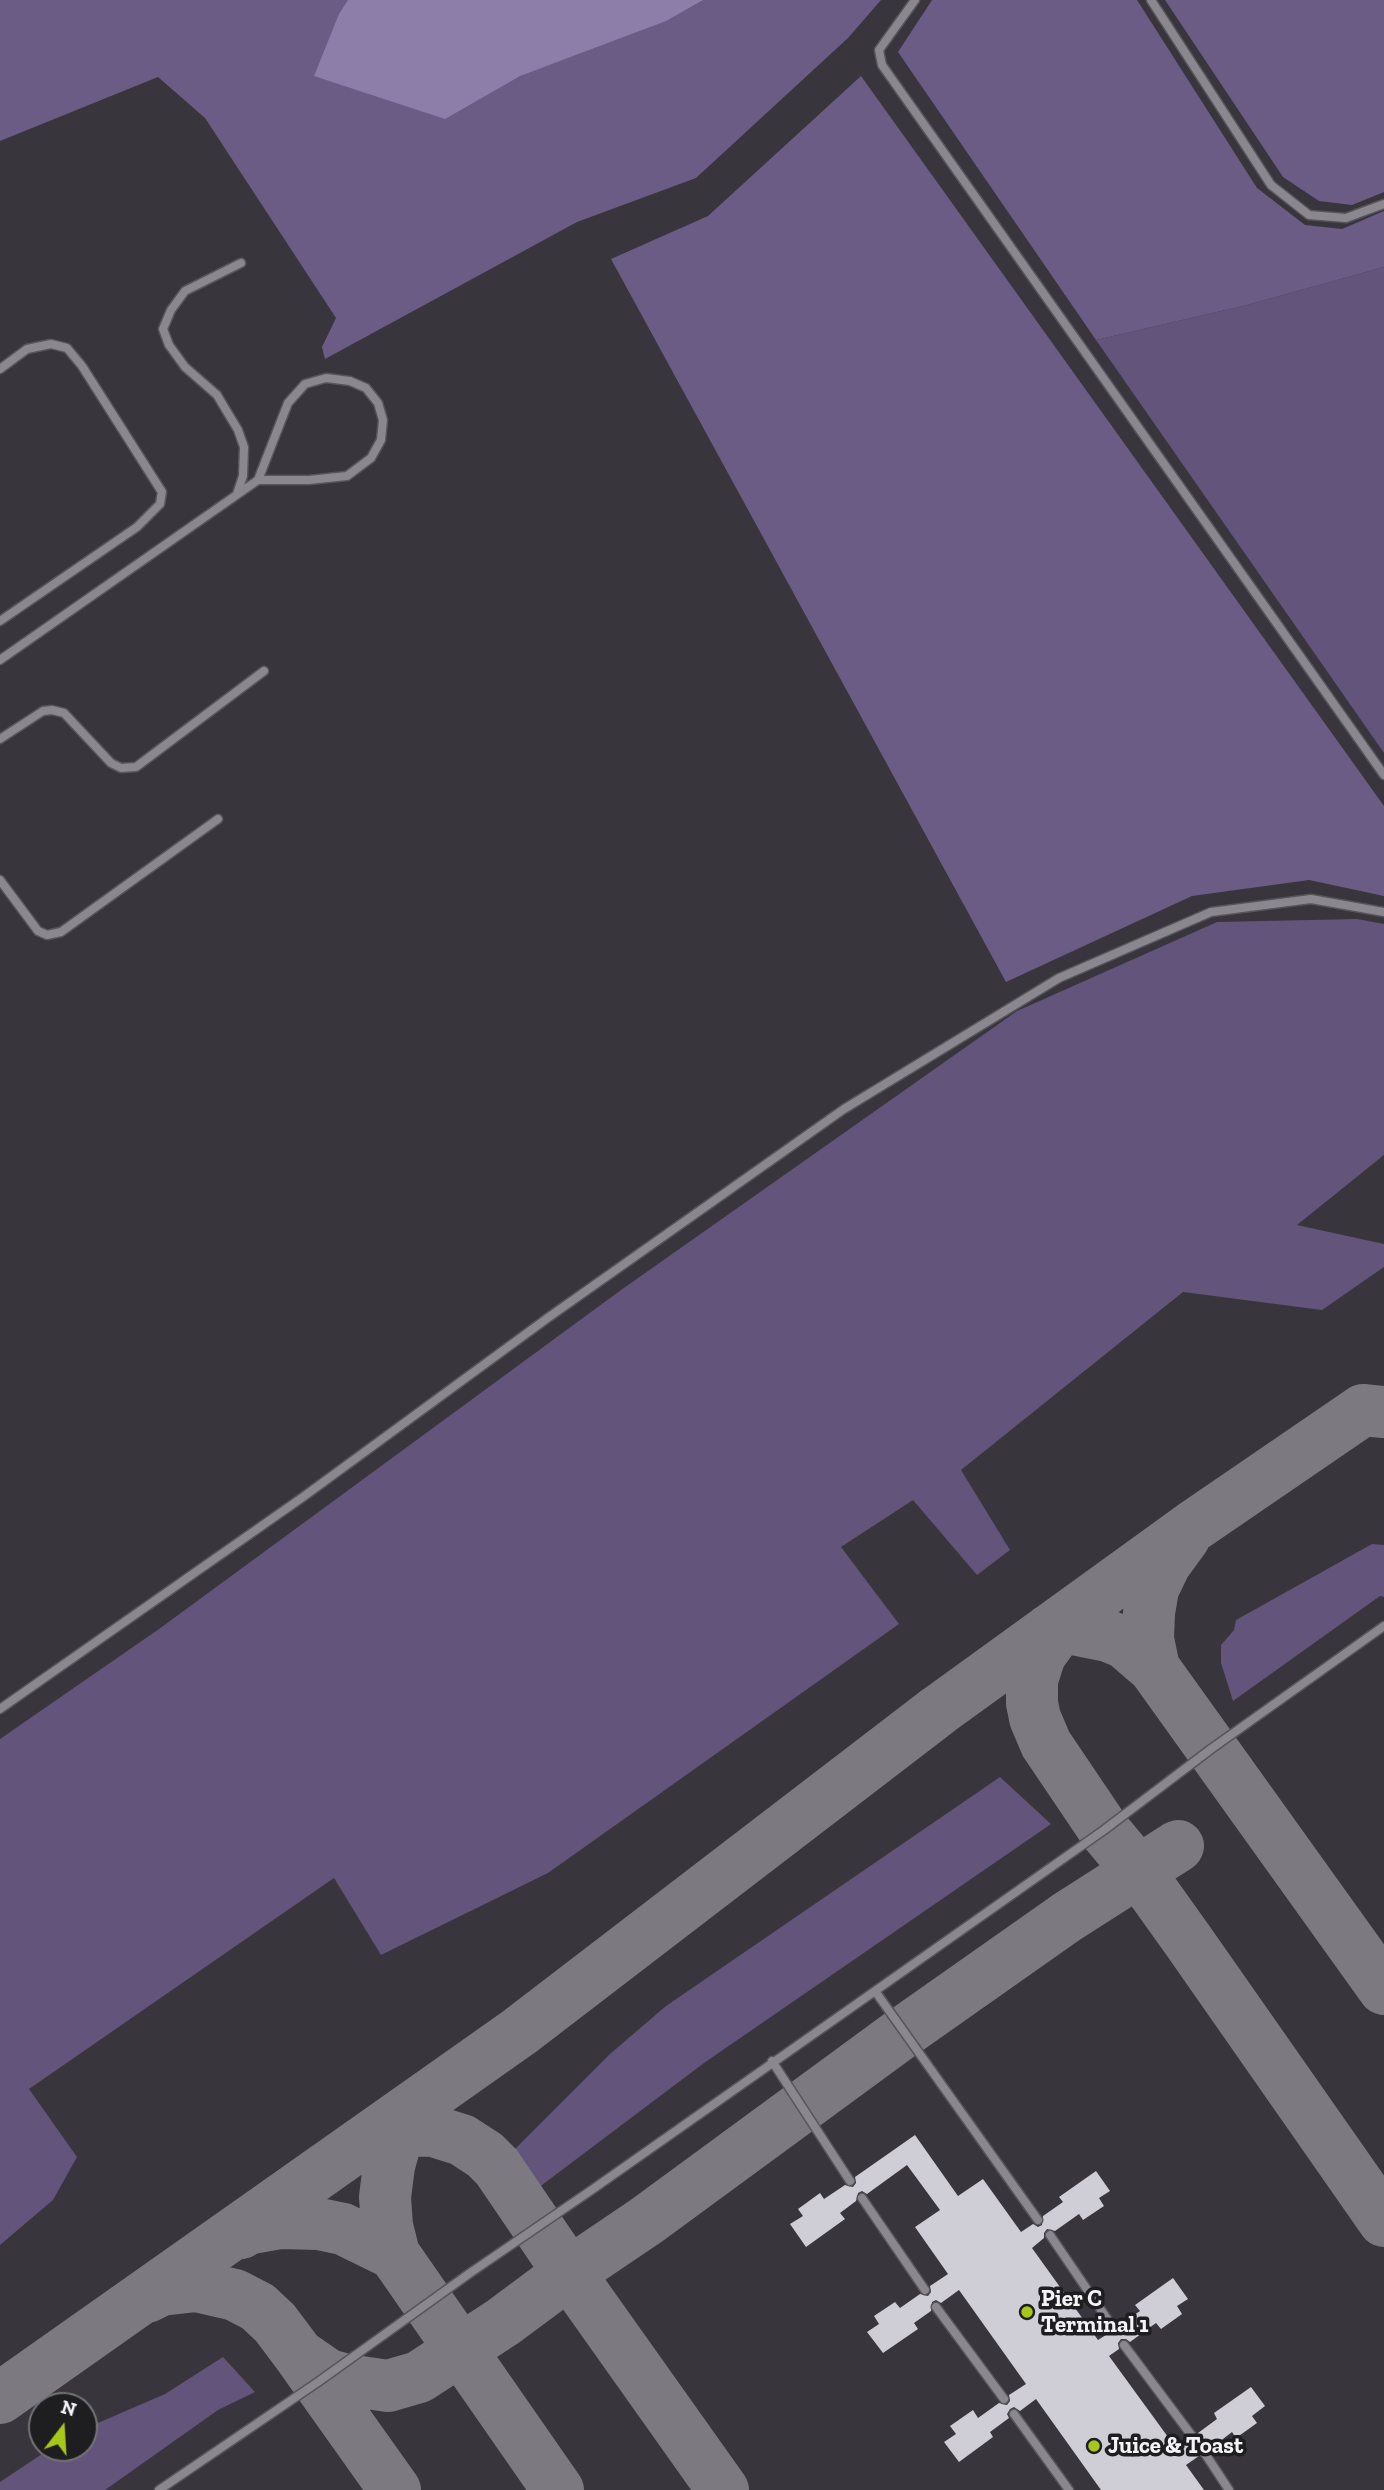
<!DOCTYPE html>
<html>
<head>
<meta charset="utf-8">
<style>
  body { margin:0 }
  #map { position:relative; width:1384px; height:2490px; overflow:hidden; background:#38353c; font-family:"Zilla Slab",serif }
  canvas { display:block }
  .north { position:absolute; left:28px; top:2392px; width:70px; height:70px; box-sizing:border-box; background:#1e1e20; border:2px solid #747376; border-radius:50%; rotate:17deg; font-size:19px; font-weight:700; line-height:28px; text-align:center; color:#f4f3f7 }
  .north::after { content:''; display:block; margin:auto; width:24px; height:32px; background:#a8c71c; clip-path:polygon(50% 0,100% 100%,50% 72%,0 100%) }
</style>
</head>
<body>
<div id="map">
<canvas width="1384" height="2490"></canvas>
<div class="north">N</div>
</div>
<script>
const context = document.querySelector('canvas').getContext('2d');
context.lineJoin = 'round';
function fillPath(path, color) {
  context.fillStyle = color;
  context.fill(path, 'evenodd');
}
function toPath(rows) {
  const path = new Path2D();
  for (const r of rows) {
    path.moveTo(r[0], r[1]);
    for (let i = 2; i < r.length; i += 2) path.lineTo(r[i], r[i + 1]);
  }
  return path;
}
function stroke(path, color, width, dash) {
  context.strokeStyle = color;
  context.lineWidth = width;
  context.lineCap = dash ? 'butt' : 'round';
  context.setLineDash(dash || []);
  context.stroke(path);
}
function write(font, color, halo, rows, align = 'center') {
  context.font = font + ' "Zilla Slab",serif';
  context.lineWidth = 7;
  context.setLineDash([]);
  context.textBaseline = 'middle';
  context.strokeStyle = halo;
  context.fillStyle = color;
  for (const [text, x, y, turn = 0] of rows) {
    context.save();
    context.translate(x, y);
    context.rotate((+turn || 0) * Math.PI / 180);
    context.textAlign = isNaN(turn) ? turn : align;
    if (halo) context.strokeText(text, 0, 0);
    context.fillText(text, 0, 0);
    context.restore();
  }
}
const green = toPath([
  [1384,267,1384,753,1096,340,1247,305],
  [1357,919,1384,924,1384,1155,1297,1225,1384,1244,1384,1267,1322,1310,1183,1292,961,1470,1010,1550,977,1575,913,1500,841,1547,899,1624,548,1873,381,1955,334,1878,29,2089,77,2157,53,2200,0,2245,0,1739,159,1629,621,1290,1017,1011,1217,922],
  [1372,1544,1384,1545,1384,1597,1380,1596,1233,1701,1221,1663,1221,1645,1234,1630,1236,1620],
  [1000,1777,1051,1824,704,2063,538,2188,512,2152,610,2054,666,2006],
  [223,2357,255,2392,218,2410,105,2490,0,2490,0,2482,51,2448,84,2448,84,2429,165,2394]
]);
const forest = toPath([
  [0,0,881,0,848,38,696,178,577,222,325,359,322,347,336,318,205,118,158,77,0,141],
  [932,0,1137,0,1257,188,1305,225,1342,229,1384,211,1384,267,1247,305,1096,340,898,52],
  [1165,0,1384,0,1384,192,1352,205,1319,201,1283,177],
  [861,76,1384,806,1384,896,1309,880,1192,896,1006,982,611,259,708,216]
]);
const water = toPath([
  [348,0,703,0,666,21,520,76,445,119,314,76,339,14]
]);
const taxiway = toPath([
  [1061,1626,1040,1655,1032,1680,1032,1703,1035,1718,1046,1744,1104,1830,1139,1872,1189,1942,1384,2221],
  [1049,1630,1073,1629,1108,1636,1125,1643,1154,1668,1384,1989],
  [1154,1668,1148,1639,1149,1613,1153,1589,1165,1564,1184,1538],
  [371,2140,404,2130,433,2131,462,2140,485,2155,497,2167,569,2273,723,2490],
  [241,2233,247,2229,281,2223,319,2224,343,2229,394,2254,387,2226,385,2197,389,2166,395,2144,418,2110],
  [394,2254,558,2490],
  [147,2297,161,2290,196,2286,235,2295,258,2307,275,2323,299,2355,395,2490],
  [299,2355,328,2375,347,2380,388,2386,419,2377,503,2322,569,2273,646,2221,905,2031,1067,1917,1178,1846],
  [0,2398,519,2032,939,1710,1192,1527,1363,1410,1384,1412]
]);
const building = toPath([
  [915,2135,958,2196,983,2179,1021,2232,1033,2224,1038,2227,1042,2225,1043,2216,1063,2202,1059,2197,1096,2171,1110,2191,1099,2198,1104,2206,1083,2220,1079,2214,1055,2231,1047,2229,1044,2233,1044,2238,1032,2248,1098,2340,1109,2333,1114,2335,1118,2334,1119,2325,1140,2311,1135,2305,1173,2278,1188,2299,1177,2306,1182,2314,1161,2329,1156,2323,1130,2342,1126,2339,1121,2339,1118,2343,1119,2349,1109,2356,1176,2448,1187,2440,1192,2443,1196,2441,1198,2433,1217,2419,1214,2413,1251,2387,1265,2406,1252,2416,1257,2423,1236,2438,1232,2432,1210,2449,1201,2446,1198,2450,1199,2456,1186,2465,1204,2490,1101,2490,1036,2399,1020,2411,1014,2407,1010,2409,1007,2414,1009,2418,990,2432,993,2437,959,2462,944,2442,956,2434,950,2426,973,2410,978,2418,999,2403,1007,2405,1010,2401,1009,2395,1026,2384,959,2290,941,2303,936,2300,932,2302,931,2311,914,2323,918,2329,883,2353,867,2332,879,2324,874,2316,895,2302,900,2308,920,2294,928,2296,931,2292,930,2286,948,2274,915,2227,940,2210,907,2165,867,2194,862,2191,858,2193,856,2201,840,2213,845,2219,806,2247,790,2224,803,2216,798,2209,820,2193,824,2199,845,2185,853,2187,856,2183,855,2177]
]);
const service = toPath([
  [915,0,879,50,882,65,1384,775],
  [1151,0,1271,185,1309,215,1346,218,1384,204],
  [0,369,27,349,51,344,67,348,82,366,162,492,160,504,137,527,0,621],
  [237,494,243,476,244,447,238,430,217,395,185,367,169,345,163,329,171,310,185,291,241,263],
  [0,660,258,480,288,403,305,384,326,378,350,381,366,388,378,403,383,420,381,440,371,458,347,476,309,480,258,480],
  [0,739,43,711,52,710,64,713,111,763,121,768,136,767,264,671],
  [0,880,38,931,47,935,61,932,218,819],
  [0,1709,303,1497,549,1317,844,1109,1059,978,1211,912,1311,899,1384,912],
  [772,2061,850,2181],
  [862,2198,925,2290],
  [1038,2220,875,1991,1104,1830,1211,1749,1384,1626],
  [1050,2235,1114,2329],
  [936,2307,1004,2399],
  [1124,2345,1192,2436],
  [1014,2414,1069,2490],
  [1204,2452,1229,2490],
  [159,2490,318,2382,470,2273,593,2189,875,1991]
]);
const markers = [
  [1027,2312,7,"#a8c71c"],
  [1094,2446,7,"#a8c71c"]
];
const poiNames = [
  ["Pier C",1041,2299],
  ["Terminal 1",1041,2325],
  ["Juice & Toast",1108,2446]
];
fillPath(green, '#62547b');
fillPath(forest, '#6b5c86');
fillPath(water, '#8d7ea9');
stroke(taxiway, '#7c7a80', 52);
fillPath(building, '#cfcdd5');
stroke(service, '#56555a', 11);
stroke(service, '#8a878f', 8);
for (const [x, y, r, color] of markers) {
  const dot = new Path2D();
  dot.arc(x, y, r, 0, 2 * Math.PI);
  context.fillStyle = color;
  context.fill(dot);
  stroke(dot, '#1e1e20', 2.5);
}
write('bold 23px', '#f4f3f7', '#1e1e20', poiNames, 'left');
</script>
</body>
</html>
